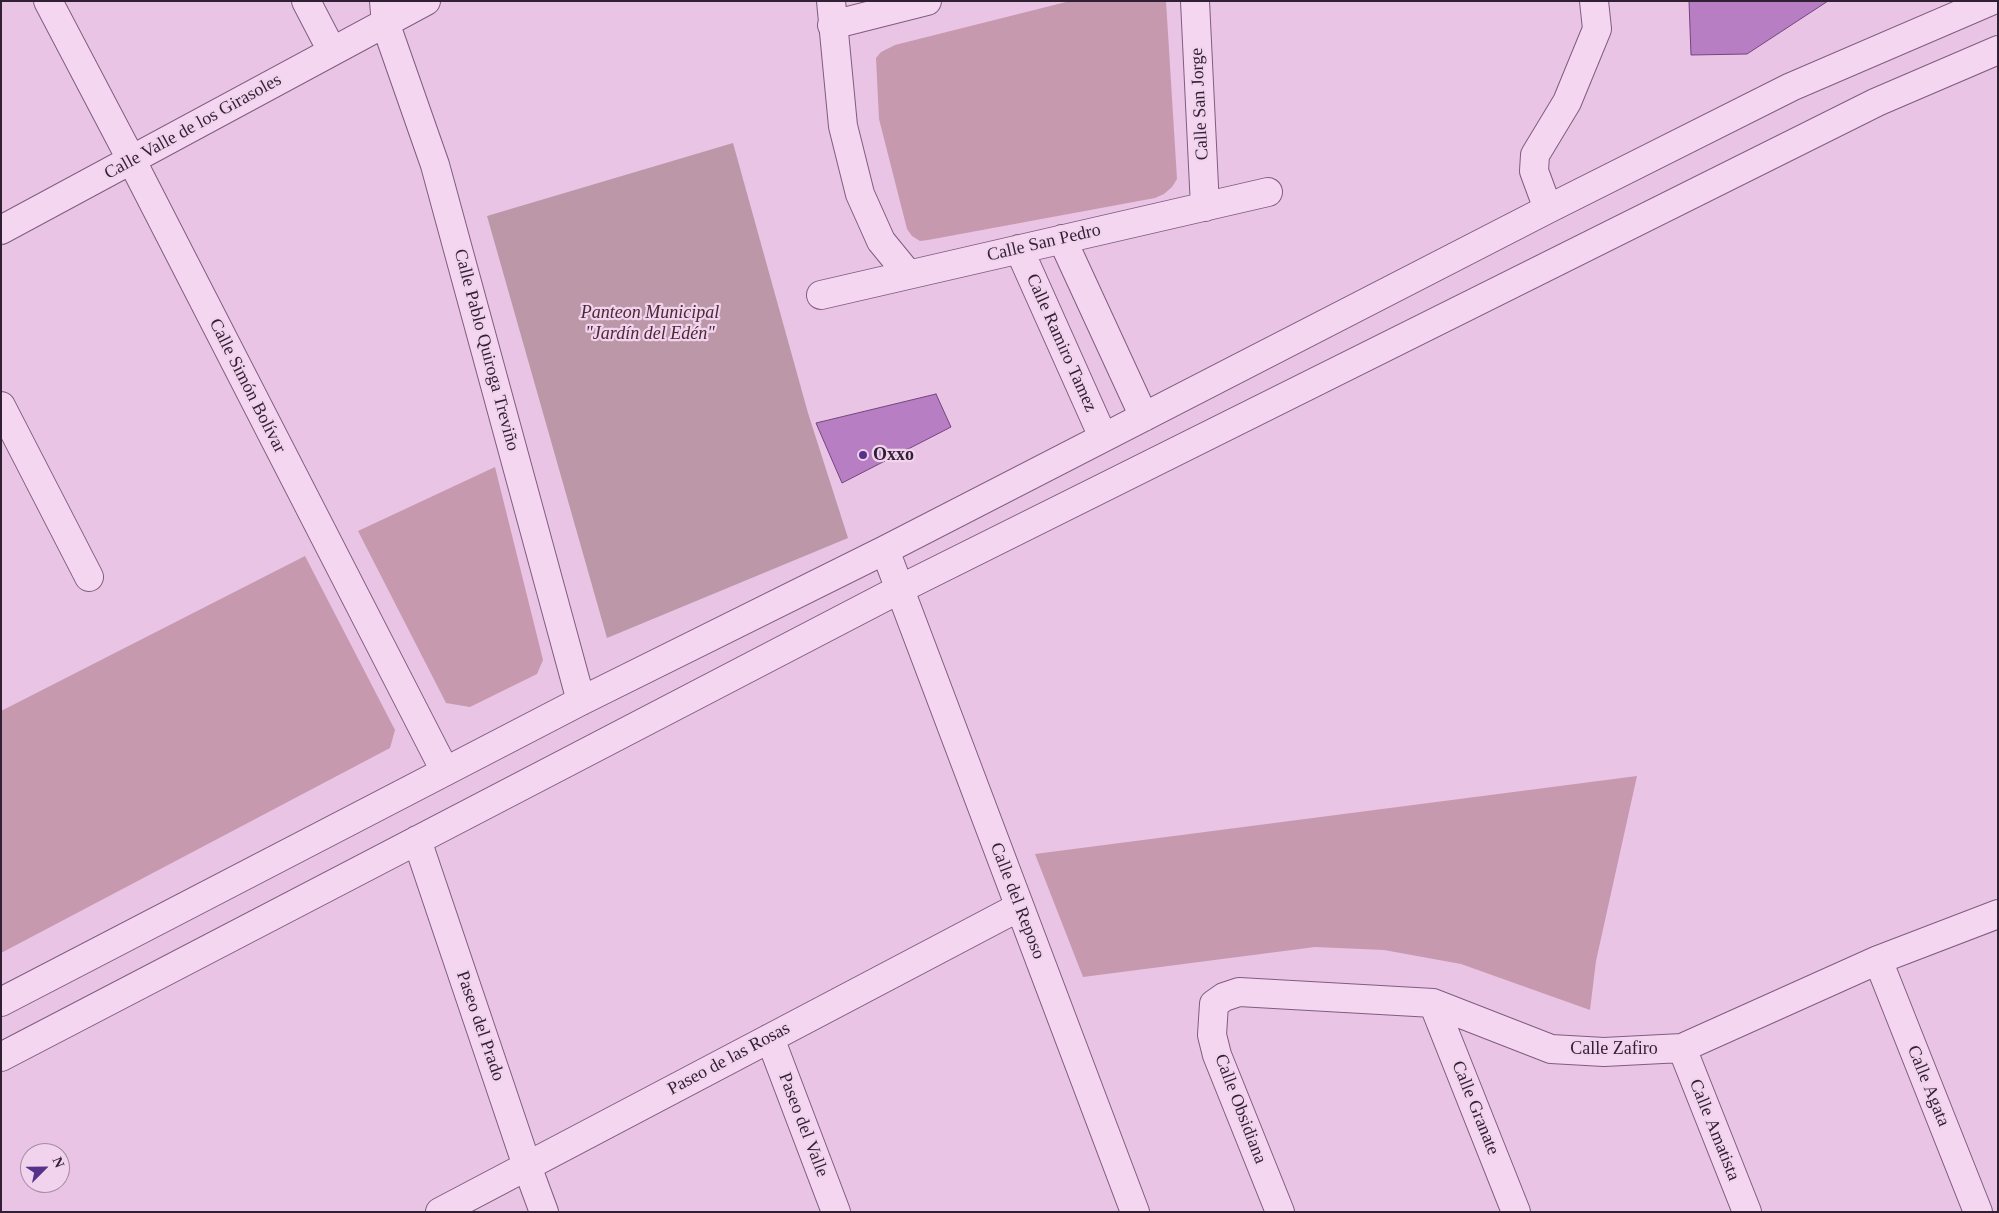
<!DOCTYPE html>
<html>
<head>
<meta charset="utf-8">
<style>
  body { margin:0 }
  #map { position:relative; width:1999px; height:1213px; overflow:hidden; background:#e9c4e5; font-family:"Times New Roman",serif }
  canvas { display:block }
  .frame { position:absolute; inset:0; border:2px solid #311f33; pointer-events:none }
  .north { position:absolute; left:20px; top:1143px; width:50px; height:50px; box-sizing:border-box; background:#f1d3ee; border:1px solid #a48ba3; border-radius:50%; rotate:67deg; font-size:14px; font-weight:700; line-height:20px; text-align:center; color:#311f33 }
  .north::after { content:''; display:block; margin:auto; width:18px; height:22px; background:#55338a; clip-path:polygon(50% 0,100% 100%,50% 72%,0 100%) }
</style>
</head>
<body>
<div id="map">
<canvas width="1999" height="1213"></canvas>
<div class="frame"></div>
<div class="north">N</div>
</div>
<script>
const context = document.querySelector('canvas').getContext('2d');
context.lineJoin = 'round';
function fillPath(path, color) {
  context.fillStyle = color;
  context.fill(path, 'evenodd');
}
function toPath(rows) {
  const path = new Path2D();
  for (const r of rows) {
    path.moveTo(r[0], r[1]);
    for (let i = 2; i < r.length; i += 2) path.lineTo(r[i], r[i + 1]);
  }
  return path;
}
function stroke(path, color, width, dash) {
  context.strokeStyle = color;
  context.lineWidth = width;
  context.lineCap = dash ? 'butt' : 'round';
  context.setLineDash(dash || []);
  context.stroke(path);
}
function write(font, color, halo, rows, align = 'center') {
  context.font = font + ' "Times New Roman",serif';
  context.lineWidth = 4.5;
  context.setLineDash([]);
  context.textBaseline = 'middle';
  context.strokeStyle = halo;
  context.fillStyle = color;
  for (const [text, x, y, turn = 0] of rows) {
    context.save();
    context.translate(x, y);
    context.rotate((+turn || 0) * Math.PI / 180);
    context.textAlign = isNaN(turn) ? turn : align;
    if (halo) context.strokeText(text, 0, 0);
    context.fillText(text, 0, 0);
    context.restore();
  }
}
const green = toPath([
  [1070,1,1166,1,1177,179,1172,187,1164,194,1155,198,928,240,920,241,912,236,907,229,879,119,876,58,881,52,895,45],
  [495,467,543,660,537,674,470,707,446,703,358,531],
  [305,556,395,730,390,748,1,953,1,711],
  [1637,776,1596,961,1590,1010,1461,964,1384,950,1315,947,1083,977,1035,854]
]);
const cemetery = toPath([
  [733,143,808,413,848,538,607,638,487,216]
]);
const building = toPath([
  [1689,1,1828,1,1747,54,1691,55,1689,1],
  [936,394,951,427,842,483,816,423,936,394]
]);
const minor = toPath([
  [48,1,132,161,445,771],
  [306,1,332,51],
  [384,1,386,25,435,165,581,701],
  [831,1,843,126,860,194,881,241,908,274],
  [1195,1,1205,207],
  [832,25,927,1],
  [1548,209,1534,171,1535,155,1567,102,1597,29,1594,1],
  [1,230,426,1],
  [1062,239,1144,417],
  [1019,249,1103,437],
  [821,295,1268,192],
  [1,406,89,577],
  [885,550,1135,1212],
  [417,840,527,1166,544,1212],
  [1878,960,1978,1212],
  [1,1002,581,701,885,550,1548,209,1791,87,1991,1],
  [1433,1003,1516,1212],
  [770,1038,836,1212],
  [1682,1048,1747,1212],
  [1,1057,900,589,1877,102,1998,50],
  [440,1212,1019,907],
  [1280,1212,1217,1055,1212,1035,1214,1004,1224,997,1239,992,1433,1003,1551,1049,1604,1052,1682,1048,1878,960,1998,914]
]);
const markers = [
  [863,455,5,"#55338a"]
];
const streetNames = [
  ["Calle San Jorge",1200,104,-93],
  ["Calle Valle de los Girasoles",193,127,-29],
  ["Calle San Pedro",1044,243,-13],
  ["Calle Ramiro Tamez",1061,343,66],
  ["Calle Pablo Quiroga Treviño",486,350,75],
  ["Calle Simón Bolívar",247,386,63],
  ["Calle del Reposo",1017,901,69],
  ["Paseo del Prado",480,1026,71],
  ["Calle Zafiro",1614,1049],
  ["Paseo de las Rosas",729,1059,-28],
  ["Calle Agata",1928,1086,68],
  ["Calle Granate",1475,1108,68],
  ["Calle Obsidiana",1240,1109,69],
  ["Paseo del Valle",803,1125,69],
  ["Calle Amatista",1714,1130,68]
];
const parkNames = [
  ["Panteon Municipal",650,313],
  ["\"Jardín del Edén\"",650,334]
];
const poiNames = [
  ["Oxxo",873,455]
];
fillPath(green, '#c699ae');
fillPath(cemetery, '#bb97a8');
fillPath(building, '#b77ec3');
stroke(building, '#73457e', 1);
stroke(minor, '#7f5c81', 30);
stroke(minor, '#f5d6f1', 28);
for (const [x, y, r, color] of markers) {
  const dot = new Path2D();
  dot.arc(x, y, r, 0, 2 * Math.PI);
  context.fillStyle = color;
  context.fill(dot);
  stroke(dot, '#f1d3ee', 2);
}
write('18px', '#311f33', '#f1d3ee', streetNames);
write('italic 18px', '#4d2834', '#f1d3ee', parkNames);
write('bold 18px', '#311f33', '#f1d3ee', poiNames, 'left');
</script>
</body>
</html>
